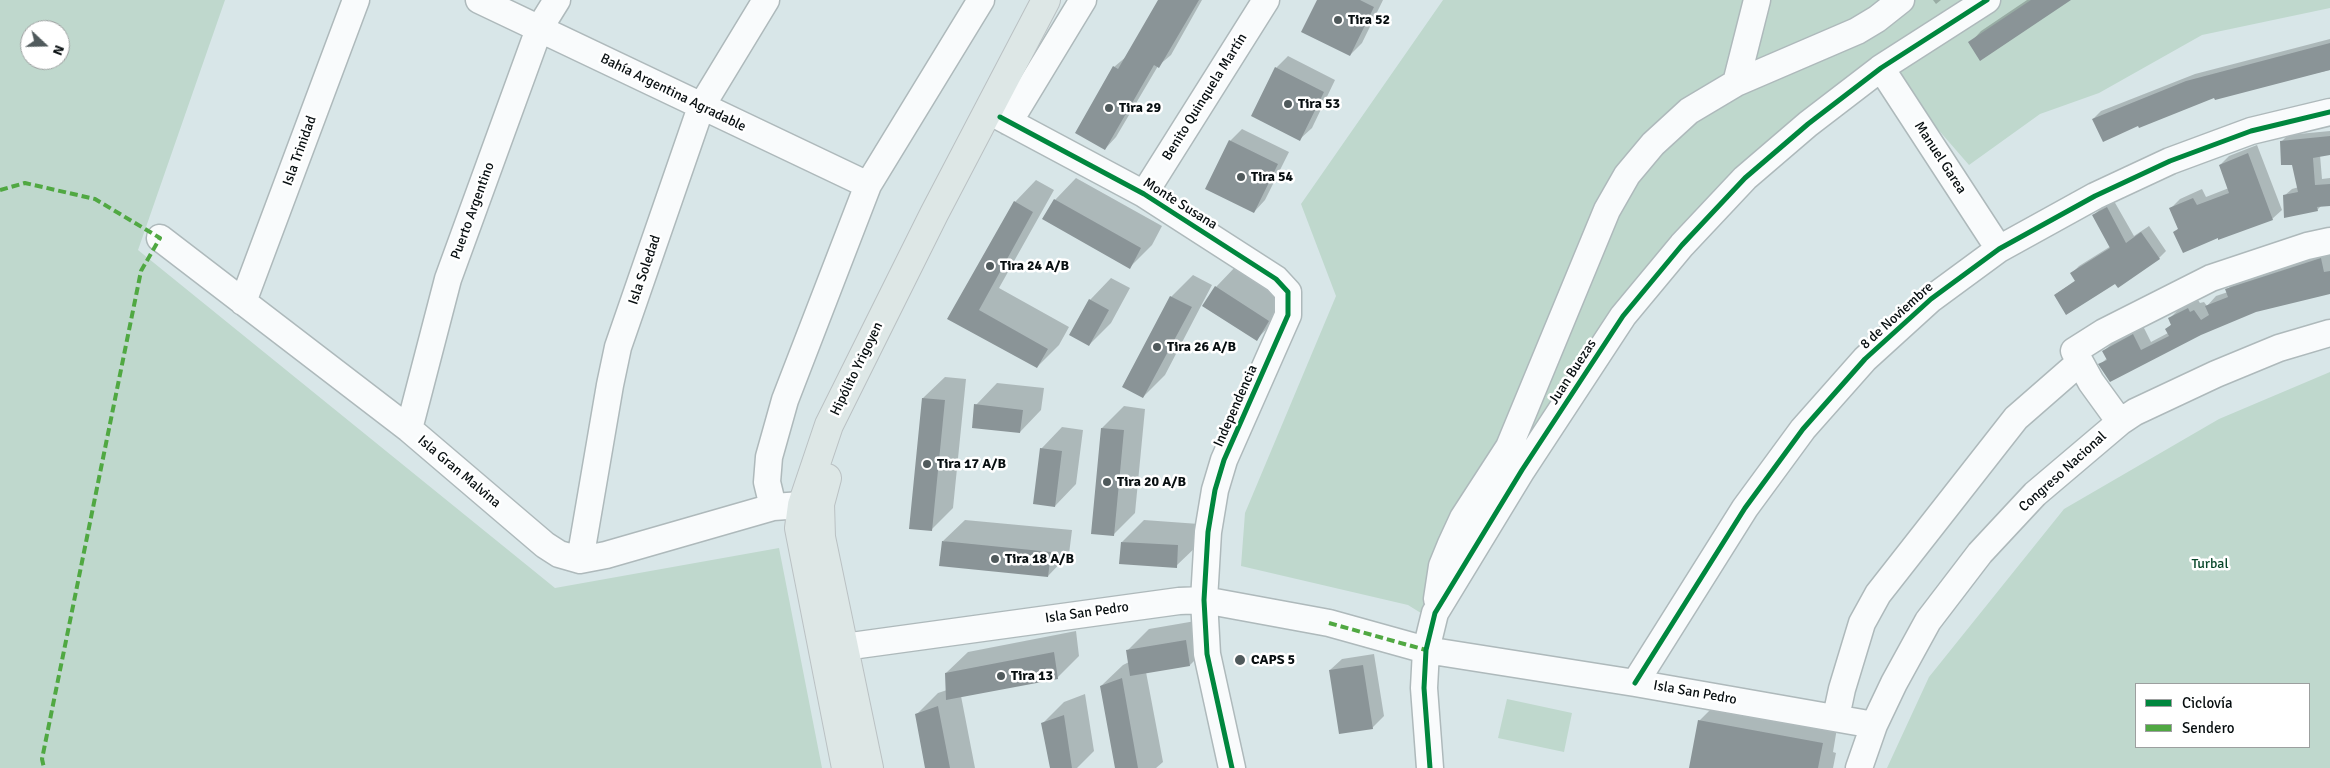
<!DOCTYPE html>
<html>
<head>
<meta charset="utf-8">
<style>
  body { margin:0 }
  #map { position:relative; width:2330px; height:768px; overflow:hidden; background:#d8e6e8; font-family:Signika,sans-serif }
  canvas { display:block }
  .legend { position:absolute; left:2135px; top:683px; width:175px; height:65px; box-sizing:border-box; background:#fff; border:1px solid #9c9f9f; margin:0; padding:6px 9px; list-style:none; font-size:15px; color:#070e10 }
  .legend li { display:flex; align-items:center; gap:10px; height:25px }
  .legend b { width:25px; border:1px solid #9c9f9f }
  .north { position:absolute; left:20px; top:20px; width:50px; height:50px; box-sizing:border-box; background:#fff; border:1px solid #9c9f9f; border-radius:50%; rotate:111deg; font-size:14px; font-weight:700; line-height:20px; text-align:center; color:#070e10 }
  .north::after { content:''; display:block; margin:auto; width:18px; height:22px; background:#505a5c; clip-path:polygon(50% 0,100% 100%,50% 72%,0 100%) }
</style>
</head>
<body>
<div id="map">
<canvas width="2330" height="768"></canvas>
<ul class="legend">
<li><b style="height:6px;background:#00873e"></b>Ciclovía</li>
<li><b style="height:6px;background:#50a842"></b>Sendero</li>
</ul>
<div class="north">N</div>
</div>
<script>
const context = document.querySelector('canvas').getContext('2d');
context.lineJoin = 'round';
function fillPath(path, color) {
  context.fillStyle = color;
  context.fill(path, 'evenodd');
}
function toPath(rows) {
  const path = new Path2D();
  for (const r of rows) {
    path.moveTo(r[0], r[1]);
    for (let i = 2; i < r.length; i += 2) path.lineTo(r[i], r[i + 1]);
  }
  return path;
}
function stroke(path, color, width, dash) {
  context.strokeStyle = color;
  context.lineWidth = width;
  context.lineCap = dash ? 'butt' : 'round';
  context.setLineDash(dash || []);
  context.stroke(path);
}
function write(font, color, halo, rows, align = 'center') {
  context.font = font + ' Signika,sans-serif';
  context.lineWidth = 5;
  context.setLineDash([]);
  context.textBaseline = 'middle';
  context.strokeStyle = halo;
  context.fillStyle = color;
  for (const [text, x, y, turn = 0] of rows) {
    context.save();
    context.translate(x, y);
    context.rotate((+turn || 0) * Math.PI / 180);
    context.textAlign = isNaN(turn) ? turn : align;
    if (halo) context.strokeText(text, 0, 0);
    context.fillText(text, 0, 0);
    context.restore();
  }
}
const green = toPath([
  [0,0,225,0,138,250,555,588,779,548,822,768,0,768],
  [30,30,60,30,60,60,30,60],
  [1443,0,2330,0,2330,8,2202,35,2099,93,2040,114,1969,165,1882,65,1621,314,1437,623,1408,605,1241,566,1245,513,1336,296,1301,204],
  [2330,372,2330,768,1887,768,1929,677,2064,509,2219,419],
  [2136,684,2309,684,2309,747,2136,747],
  [1507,699,1572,713,1564,752,1498,738]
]);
const shadow = toPath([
  [1159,0,1202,0,1171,55,1158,66,1116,137,1105,149,1114,67,1127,56],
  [1318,0,1383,0,1362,43,1350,55],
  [1933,0,1941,0,1936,4],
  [2027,0,2067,0,1970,43,1981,31],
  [2330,39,2330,70,2214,96,2138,124,2093,119,2101,111,2195,74],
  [1288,56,1335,80,1312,128,1300,139,1276,68],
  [1242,129,1289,152,1265,200,1254,212,1230,141],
  [2330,131,2330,154,2320,155,2322,179,2330,178,2330,204,2322,205,2317,210,2284,196,2292,189,2299,187,2293,163,2281,142,2288,135],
  [2257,145,2282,210,2272,219,2218,237,2175,232,2179,228,2171,208,2180,199,2202,189,2206,197,2229,188,2220,165,2229,156],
  [1076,178,1162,226,1152,245,1130,267,1055,200],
  [1036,180,1054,190,999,288,1069,327,1059,345,1037,367,949,319,1015,202],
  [2114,201,2134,236,2149,226,2166,251,2159,258,2116,282,2055,295,2076,280,2072,273,2079,266,2111,246,2094,215,2101,208],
  [2330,250,2330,293,2256,311,2100,365,2107,358,2104,351,2113,342,2143,326,2151,342,2168,333,2166,329,2172,324,2169,319,2179,309,2198,300,2200,303,2204,302,2207,306,2216,296,2228,292,2227,290,2236,280],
  [1237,265,1290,299,1278,317,1257,339,1202,304,1165,375,1143,397,1123,386,1171,297,1193,275,1212,285,1202,304,1204,305,1216,287],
  [1111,278,1130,288,1111,323,1089,345,1090,300],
  [945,377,966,379,953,508,931,530,923,398],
  [997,383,1044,388,1041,410,1020,432,976,405],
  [1124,406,1145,409,1135,513,1113,535,1092,533,1102,428],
  [1062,427,1083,430,1076,484,1055,506,1041,449],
  [965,520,1072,530,1069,554,1048,576,943,541],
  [1144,520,1199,524,1198,545,1176,566,1122,542],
  [1207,619,1212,643,1190,665,1146,672,1163,762,1156,768,1116,768,1101,686,1123,665,1129,662,1127,651,1149,629],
  [1076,631,1079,656,1057,678,961,696,975,768,926,768,917,714,938,693,947,690,946,673,968,652],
  [1374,654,1384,716,1372,728,1330,670,1342,659],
  [1085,694,1094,751,1077,768,1051,768,1043,723,1064,702],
  [1714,706,1837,728,1833,752,1836,753,1833,768,1690,768,1699,721]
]);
const building = toPath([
  [1158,0,1199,0,1159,68,1154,65,1105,150,1075,133,1113,66,1118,69],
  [1317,0,1360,0,1374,7,1350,56,1301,32],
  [2031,0,2071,0,1980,61,1968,42],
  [2330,43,2330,70,2215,100,2214,98,2139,128,2138,126,2103,142,2092,119,2186,81],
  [1275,67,1324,92,1300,141,1251,116],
  [2330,136,2330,155,2313,158,2315,185,2330,184,2330,206,2317,207,2318,211,2284,218,2283,195,2298,192,2292,165,2281,165,2280,141],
  [1229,140,1278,164,1254,213,1205,189],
  [2248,153,2273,220,2218,240,2218,238,2183,253,2173,232,2178,229,2169,208,2193,198,2197,205,2229,193,2219,165],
  [1054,199,1141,248,1130,269,1042,219],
  [1014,201,1033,212,979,310,1048,349,1037,368,947,319],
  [2107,207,2126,243,2141,232,2160,259,2118,288,2115,284,2066,315,2054,295,2075,281,2070,273,2110,248,2092,215],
  [2321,258,2324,272,2330,271,2330,294,2256,312,2201,335,2110,382,2098,364,2107,360,2102,351,2133,334,2141,350,2169,336,2165,329,2171,325,2168,318,2188,308,2190,312,2194,310,2201,320,2209,315,2205,306,2228,297,2225,289],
  [1215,286,1269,321,1257,341,1202,306],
  [1170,296,1192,307,1143,398,1122,387],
  [1089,299,1109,310,1089,346,1069,335],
  [922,398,945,400,932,531,909,529],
  [974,404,1023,410,1020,433,972,428],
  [1101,428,1124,430,1114,536,1091,534],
  [1040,448,1062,451,1055,507,1033,504],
  [942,541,1051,552,1048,577,939,566],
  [1121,542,1178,545,1177,568,1119,564],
  [1186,640,1190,666,1130,676,1126,650],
  [1054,652,1058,679,946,700,945,673],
  [1363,665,1373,729,1339,734,1329,670],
  [1122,678,1138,768,1115,768,1100,686],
  [938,706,950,768,925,768,915,714],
  [1064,715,1072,768,1050,768,1041,723],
  [1698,720,1823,743,1818,768,1689,768]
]);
const minor = toPath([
  [479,0,868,185],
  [1881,68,1999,249],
  [1736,83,1757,0],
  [1000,117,1144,194,1276,279,1288,292,1288,315,1224,460,1215,490,1208,532,1204,600,1207,654,1232,768],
  [1009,122,1083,0],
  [1144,194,1266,0],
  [160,238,409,429,545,545,559,554,580,560,606,555,773,507,802,505],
  [243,302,356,0],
  [2120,422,2091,382,2074,351,2104,332,2211,278,2307,246,2330,241],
  [409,429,448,279,539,29,557,0],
  [773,507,767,482,769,457,785,400,868,185,981,0],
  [580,560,610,385,618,347,701,107,766,0],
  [1437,599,1442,566,1451,544,1463,518,1509,447,1607,210,1627,175,1653,144,1689,111,1736,83,1857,31,1877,19,1901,0],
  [844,647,1179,601,1204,600,1329,623,1426,650,1635,683,1874,725],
  [1635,683,1745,508,1803,429,1865,359,1931,299,1999,249,2095,196,2170,161,2251,131,2330,112],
  [1836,717,1842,689,1862,623,1878,594,2016,418,2079,363],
  [1430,768,1424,688,1426,650,1435,613,1522,470,1623,316,1682,245,1745,178,1808,124,1881,68,1987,0],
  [1859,768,1874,725,1894,683,1928,621,1980,553,2035,494,2120,422,2135,412,2216,374,2279,348,2330,333]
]);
const major = toPath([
  [827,478,820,504,821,537,869,768],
  [846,768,799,528,802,505,829,425,934,214,1046,0]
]);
const quiet = toPath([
  [0,190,25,183,95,199,160,238,141,271,42,759,44,768],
  [1329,623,1426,650]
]);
const cycleway = toPath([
  [1000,117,1144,194,1276,279,1288,292,1288,315,1224,460,1215,490,1208,532,1204,600,1207,654,1232,768],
  [1635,683,1745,508,1803,429,1865,359,1931,299,1999,249,2095,196,2170,161,2251,131,2330,112],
  [1430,768,1424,688,1426,650,1435,613,1522,470,1623,316,1682,245,1745,178,1808,124,1881,68,1987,0]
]);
const markers = [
  [1338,20,5,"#505a5c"],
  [1288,104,5,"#505a5c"],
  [1109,108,5,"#505a5c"],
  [1241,177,5,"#505a5c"],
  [990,266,5,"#505a5c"],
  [1157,347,5,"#505a5c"],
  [927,464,5,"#505a5c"],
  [1107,482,5,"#505a5c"],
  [995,559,5,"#505a5c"],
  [1240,660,6,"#505a5c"],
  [1001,676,5,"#505a5c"]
];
const poiNames = [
  ["Tira 52",1348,20],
  ["Tira 53",1298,104],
  ["Tira 29",1119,108],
  ["Tira 54",1251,177],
  ["Tira 24 A/B",1000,266],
  ["Tira 26 A/B",1167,347],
  ["Tira 17 A/B",937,464],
  ["Tira 20 A/B",1117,482],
  ["Tira 18 A/B",1005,559],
  ["CAPS 5",1251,660],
  ["Tira 13",1011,676]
];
const streetNames = [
  ["Bahía Argentina Agradable",673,93,26],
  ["Benito Quinquela Martín",1205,97,-58],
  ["Isla Trinidad",300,151,-70],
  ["Manuel Garea",1940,158,57],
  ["Monte Susana",1180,204,32],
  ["Puerto Argentino",473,211,-70],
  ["Isla Soledad",645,270,-71],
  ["8 de Noviembre",1897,316,-42],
  ["Hipólito Yrigoyen",857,369,-64],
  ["Juan Buezas",1573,372,-57],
  ["Independencia",1236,406,-66],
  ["Isla Gran Malvina",459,472,40],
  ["Congreso Nacional",2063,472,-42],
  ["Isla San Pedro",1087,613,-8],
  ["Isla San Pedro",1695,693,10]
];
const parkNames = [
  ["Turbal",2210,564]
];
fillPath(green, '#bfd8cd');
fillPath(shadow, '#0003');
fillPath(building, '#8a9497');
stroke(minor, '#aeb9bb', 29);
stroke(major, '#bac1c3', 30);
stroke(minor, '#f9fbfc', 26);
stroke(major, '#dde7e6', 28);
stroke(quiet, '#50a842', 4, [8, 4]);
stroke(cycleway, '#00873e', 5);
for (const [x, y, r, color] of markers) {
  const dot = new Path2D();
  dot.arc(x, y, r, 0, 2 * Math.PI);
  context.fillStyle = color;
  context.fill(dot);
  stroke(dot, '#fff', 2);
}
write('bold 14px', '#070e10', '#fff', poiNames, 'left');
write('14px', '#070e10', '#fff', streetNames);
write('14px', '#09472a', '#fff', parkNames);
</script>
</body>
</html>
